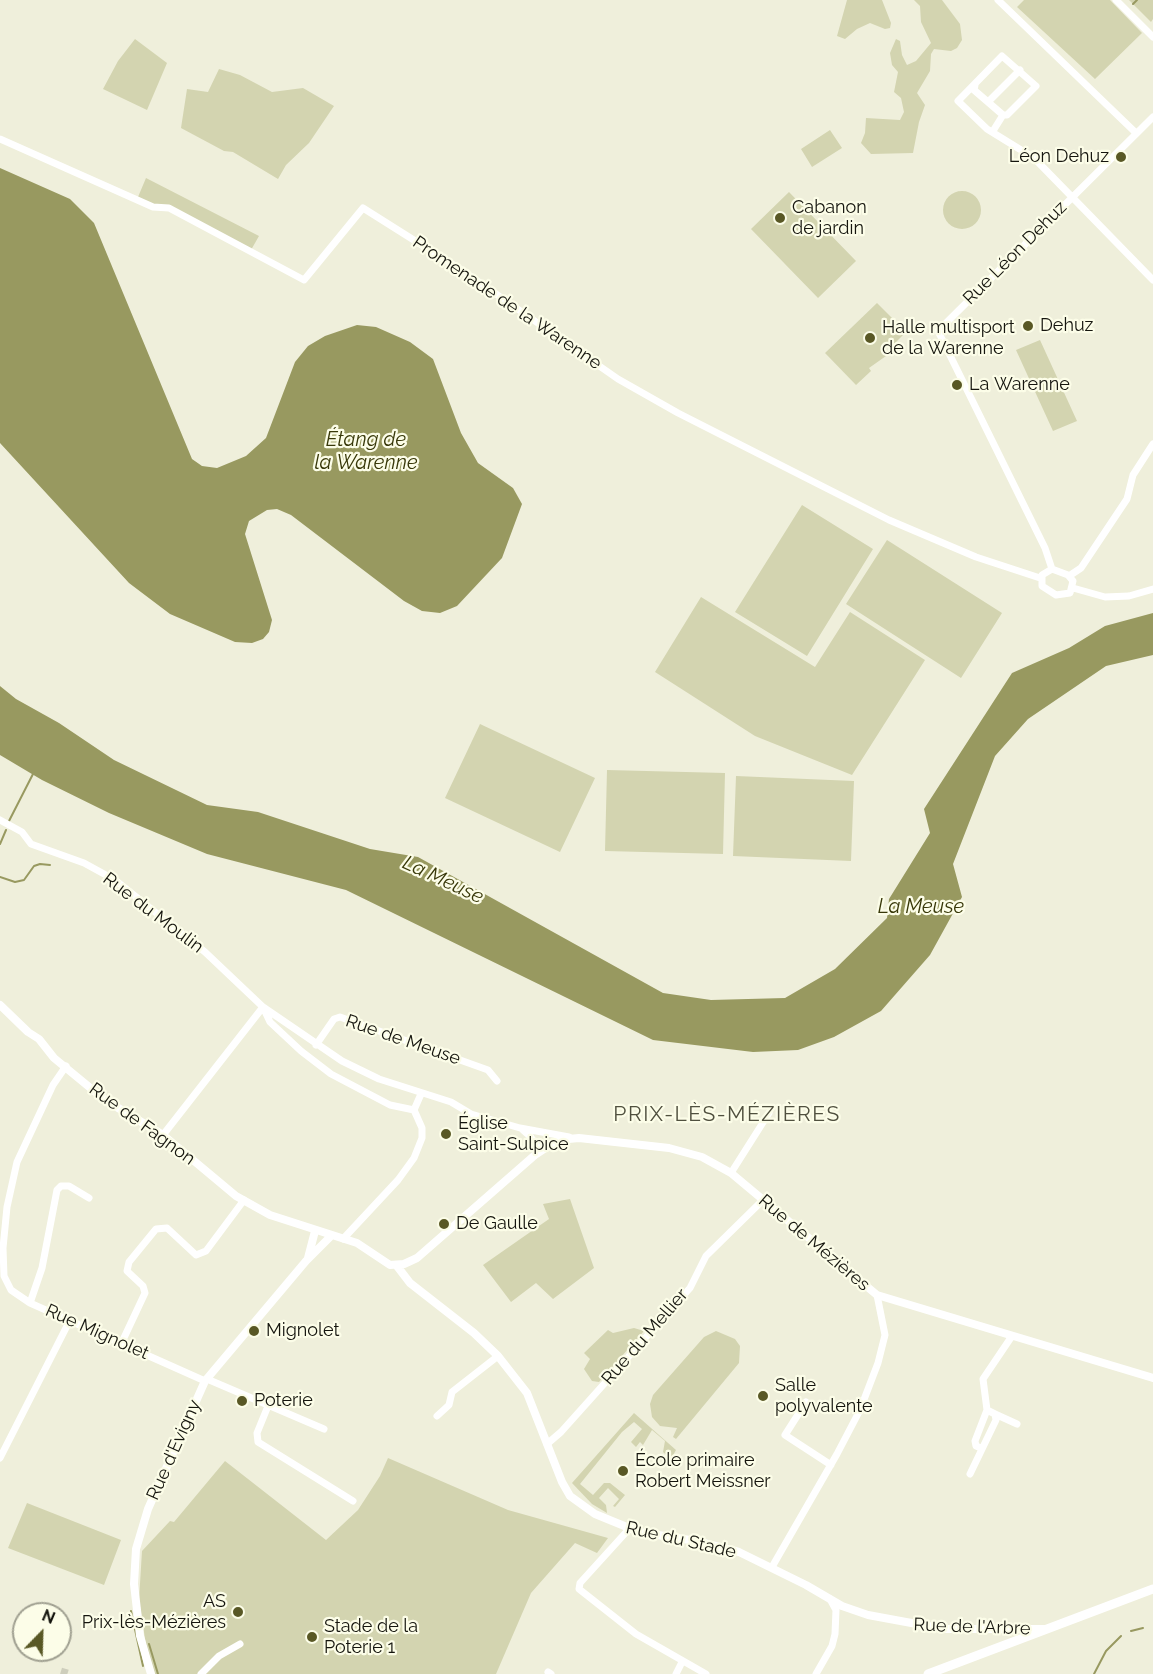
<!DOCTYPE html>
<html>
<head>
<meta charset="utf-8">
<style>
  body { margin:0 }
  #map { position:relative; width:1153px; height:1674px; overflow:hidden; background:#efefdb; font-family:Raleway,sans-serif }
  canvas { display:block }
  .north { position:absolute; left:12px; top:1602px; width:60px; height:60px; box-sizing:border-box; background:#fcfde8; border:2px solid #a0a091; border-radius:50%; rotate:23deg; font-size:16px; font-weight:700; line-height:24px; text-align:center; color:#15150e }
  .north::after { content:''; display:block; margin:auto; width:21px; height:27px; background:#595825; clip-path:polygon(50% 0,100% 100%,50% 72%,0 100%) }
</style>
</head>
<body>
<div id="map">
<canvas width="1153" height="1674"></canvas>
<div class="north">N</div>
</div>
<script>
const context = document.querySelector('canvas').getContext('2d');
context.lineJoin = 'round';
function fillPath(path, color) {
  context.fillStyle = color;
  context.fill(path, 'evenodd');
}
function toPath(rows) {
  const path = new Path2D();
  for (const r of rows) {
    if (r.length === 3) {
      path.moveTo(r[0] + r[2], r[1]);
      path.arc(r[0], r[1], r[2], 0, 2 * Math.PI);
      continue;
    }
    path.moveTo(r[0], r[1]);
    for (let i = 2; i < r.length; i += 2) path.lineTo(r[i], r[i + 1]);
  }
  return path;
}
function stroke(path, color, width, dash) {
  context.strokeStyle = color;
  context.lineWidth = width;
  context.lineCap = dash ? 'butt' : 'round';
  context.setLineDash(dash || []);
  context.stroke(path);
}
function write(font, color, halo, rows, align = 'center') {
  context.font = font + ' Raleway,sans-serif';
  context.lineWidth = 4.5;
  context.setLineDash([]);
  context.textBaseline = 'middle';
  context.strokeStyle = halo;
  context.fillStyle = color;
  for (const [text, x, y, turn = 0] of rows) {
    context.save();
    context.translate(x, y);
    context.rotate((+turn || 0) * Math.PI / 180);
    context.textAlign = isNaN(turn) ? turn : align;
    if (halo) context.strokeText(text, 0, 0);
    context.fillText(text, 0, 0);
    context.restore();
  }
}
const green = toPath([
  [847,0,882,0,891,23,890,28,885,29,870,23,857,29,845,39,837,36],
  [914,0,942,0,960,24,962,40,957,48,951,51,934,49,931,54,930,71,917,93,925,105,919,122,913,153,871,154,861,143,865,133,866,118,900,120,904,112,901,98,894,92,898,72,892,65,890,53,896,39,900,41,902,55,907,65,916,61,931,43,921,22,920,6],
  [1024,0,1110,0,1142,33,1095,79,1017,7],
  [1129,0,1153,0,1153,19,1151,22],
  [135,39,167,63,147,110,103,89,118,61],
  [219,69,240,75,272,92,303,88,334,106,309,143,286,165,278,179,233,152,224,151,181,128,187,89,208,92],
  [830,130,842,148,812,167,801,149],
  [146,178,259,236,251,250,168,206,153,204,138,197],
  [962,210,19],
  [789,192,856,261,818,298,751,229],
  [877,303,906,332,891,347,888,345,882,351,886,356,869,368,871,371,856,385,825,353],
  [1040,340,1077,421,1053,431,1016,350],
  [802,505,873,549,807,656,735,612],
  [887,540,1002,613,961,678,846,604],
  [701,597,815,667,850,612,925,660,852,775,755,736,655,672],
  [480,724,595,778,560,852,445,798],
  [607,770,725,773,723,854,605,851],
  [736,776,854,781,851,861,733,856],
  [570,1199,594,1268,553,1299,536,1283,511,1302,483,1265,549,1219,543,1204],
  [634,1328,644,1331,599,1382,592,1381,584,1369,590,1359,584,1353,608,1330,613,1333],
  [716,1331,735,1339,740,1346,739,1363,676,1439,673,1437,677,1428,660,1426,652,1417,650,1404,653,1395,704,1337],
  [634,1413,676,1450,671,1459,663,1452,665,1441,652,1430,643,1445,640,1442,636,1447,631,1442,642,1429,634,1422,622,1432,580,1484,593,1495,604,1483,610,1483,625,1495,615,1507,613,1506,619,1499,608,1488,599,1498,606,1505,607,1513,592,1504,572,1483],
  [388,1458,508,1510,608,1538,597,1553,575,1543,531,1593,496,1674,155,1674,146,1645,139,1600,142,1551,170,1521,174,1522,225,1461,326,1540,358,1510,380,1476],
  [27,1503,121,1540,104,1585,8,1548]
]);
const water = toPath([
  [0,168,70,199,94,223,192,459,202,466,217,468,246,456,266,438,295,362,308,346,325,336,357,325,376,327,410,342,433,359,461,433,478,463,513,488,522,504,502,558,457,606,440,613,422,611,404,601,291,515,277,509,267,510,249,521,245,534,272,620,269,632,263,639,252,643,235,642,170,614,129,583,0,443],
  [1153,613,1153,655,1106,666,1028,719,995,756,953,864,962,897,930,955,881,1011,834,1037,798,1050,753,1052,653,1040,346,890,207,854,109,813,42,780,0,755,0,686,16,699,59,723,114,760,207,805,258,812,370,849,418,857,663,993,711,1000,785,998,835,969,887,918,889,899,930,833,924,809,1012,673,1069,648,1105,626]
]);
const stream = toPath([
  [1133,4,1137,0],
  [9,821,34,772],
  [0,844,6,830],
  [0,877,15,882,24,880,34,866,40,864,50,865],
  [131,1611,143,1666],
  [1131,1631,1143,1628],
  [149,1644,158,1674],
  [1094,1674,1106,1651,1121,1636]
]);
const minorTunnel = toPath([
  [61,1671,71,1674]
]);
const minor = toPath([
  [998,0,1136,133],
  [1116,0,1153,37],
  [975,85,974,90,1003,115,1007,115,1036,86,1002,56,958,101,987,129,1034,158,1153,280],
  [988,102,1020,70],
  [993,131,1003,115],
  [0,139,153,207,169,208,304,280,363,208,466,273,618,379,678,413,889,520,976,557,1040,578],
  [1052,569,1045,548,938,331,1153,117],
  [1052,569,1068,575,1073,581,1070,593,1056,595,1042,586,1042,575,1052,569],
  [1069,576,1081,568,1127,499,1133,475,1153,444],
  [1073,588,1105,597,1129,596,1153,589],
  [0,820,22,832,31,844,84,863,115,880,205,952,263,1007,342,1061,379,1079,451,1102,471,1114,520,1128,569,1137],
  [316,1045,334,1019,340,1017,488,1070,497,1081],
  [523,1130,530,1136,540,1151],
  [163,1135,263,1007,270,1022,301,1051,331,1074,390,1105,414,1110],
  [731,1173,769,1113],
  [89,1198,69,1186,61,1186,57,1190,42,1268,30,1303,205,1381],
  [343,1239,398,1180,414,1158,422,1138,422,1128,414,1110,421,1094],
  [30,1303,11,1290,4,1276,3,1248,7,1207,17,1162,53,1085,66,1066],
  [122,1342,145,1293,143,1286,127,1271,129,1262,156,1229,167,1228,196,1255,206,1251,244,1200],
  [207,1379,324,1429],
  [806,1402,785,1435,831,1465],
  [268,1406,257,1433,258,1442,353,1501],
  [995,1414,1017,1424],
  [437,1416,449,1405,452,1392,498,1356],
  [547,1444,561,1432,690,1288,706,1256,763,1200],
  [981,1448,976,1446,975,1441,987,1410,983,1379,1012,1336],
  [0,1458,70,1320],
  [970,1474,996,1420,995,1414,987,1410],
  [629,1529,580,1583,579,1589,636,1634,706,1674],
  [772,1567,837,1454,860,1410,878,1363,885,1335,877,1295],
  [548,1672,551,1674],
  [201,1674,219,1656,240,1644],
  [676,1674,682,1662],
  [816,1674,832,1646,835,1634,836,1610,830,1599]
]);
const tertiary = toPath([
  [0,1005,28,1032,39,1039,54,1058,105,1100,163,1135,236,1196,270,1215,357,1243,390,1265,404,1264,417,1258,535,1155,558,1140,579,1138,669,1148,702,1157,731,1173,877,1295,1153,1378],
  [308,1258,315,1231],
  [397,1266,410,1283,474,1333,498,1356,527,1393,562,1482,570,1496,595,1514,639,1532,696,1541,739,1552,806,1585,842,1606,868,1615,944,1629,1043,1629],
  [151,1674,140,1636,134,1584,136,1549,148,1509,205,1381,306,1261,331,1236]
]);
const secondary = toPath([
  [928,1674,1153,1589]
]);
const markers = [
  [1121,157,6,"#595825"],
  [780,218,6,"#595825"],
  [1028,326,6,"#595825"],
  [870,338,6,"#595825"],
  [957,385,6,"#595825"],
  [446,1134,6,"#595825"],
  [444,1224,6,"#595825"],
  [254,1331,6,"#595825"],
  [763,1396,6,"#595825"],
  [242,1401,6,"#595825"],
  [623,1471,6,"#595825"],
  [238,1612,6,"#595825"],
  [312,1637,6,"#595825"]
];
const poiNames = [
  ["Léon Dehuz",1109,157,"right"],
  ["Cabanon",792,208],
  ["de jardin",792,229],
  ["Dehuz",1040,326],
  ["Halle multisport",882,328],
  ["de la Warenne",882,349],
  ["La Warenne",969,385],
  ["Église",458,1124],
  ["Saint-Sulpice",458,1145],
  ["De Gaulle",456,1224],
  ["Mignolet",266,1331],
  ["Salle",775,1386],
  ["polyvalente",775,1407],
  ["Poterie",254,1401],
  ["École primaire",635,1461],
  ["Robert Meissner",635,1482],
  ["AS",226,1602,"right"],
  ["Prix-lès-Mézières",226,1623,"right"],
  ["Stade de la",324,1627],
  ["Poterie 1",324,1648]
];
const streetNames = [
  ["Rue Léon Dehuz",1015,253,-45],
  ["Promenade de la Warenne",507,303,34],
  ["Rue du Moulin",153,913,37],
  ["Rue de Meuse",403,1040,19],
  ["Rue de Fagnon",142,1124,36],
  ["Rue de Mézières",814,1243,40],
  ["Rue Mignolet",97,1332,24],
  ["Rue du Mellier",645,1337,-49],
  ["Rue d'Evigny",174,1450,-66],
  ["Rue du Stade",681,1540,13],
  ["Rue de l'Arbre",972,1627,2]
];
const waterNames = [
  ["Étang de",366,440],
  ["la Warenne",366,463],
  ["La Meuse",443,880,25],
  ["La Meuse",921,907]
];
const quarterNames = [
  ["PRIX-LÈS-MÉZIÈRES",727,1115]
];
fillPath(green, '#d3d4b0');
fillPath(water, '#989960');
stroke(stream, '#989960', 2);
stroke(minorTunnel, '#cecebc', 7, [7, 3.5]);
stroke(minor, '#fff', 7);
stroke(tertiary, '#fff', 8);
stroke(secondary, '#fff', 9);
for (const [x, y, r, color] of markers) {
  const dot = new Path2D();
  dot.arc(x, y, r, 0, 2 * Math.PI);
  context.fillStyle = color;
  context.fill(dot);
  stroke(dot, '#fcfde8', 2);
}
write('18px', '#15150e', '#fcfde8', poiNames, 'left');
write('18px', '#15150e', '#fcfde8', streetNames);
write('italic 20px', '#383809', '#fcfde8', waterNames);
context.letterSpacing = '1.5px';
write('21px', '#50503f', '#fcfde8', quarterNames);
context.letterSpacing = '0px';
</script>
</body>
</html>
